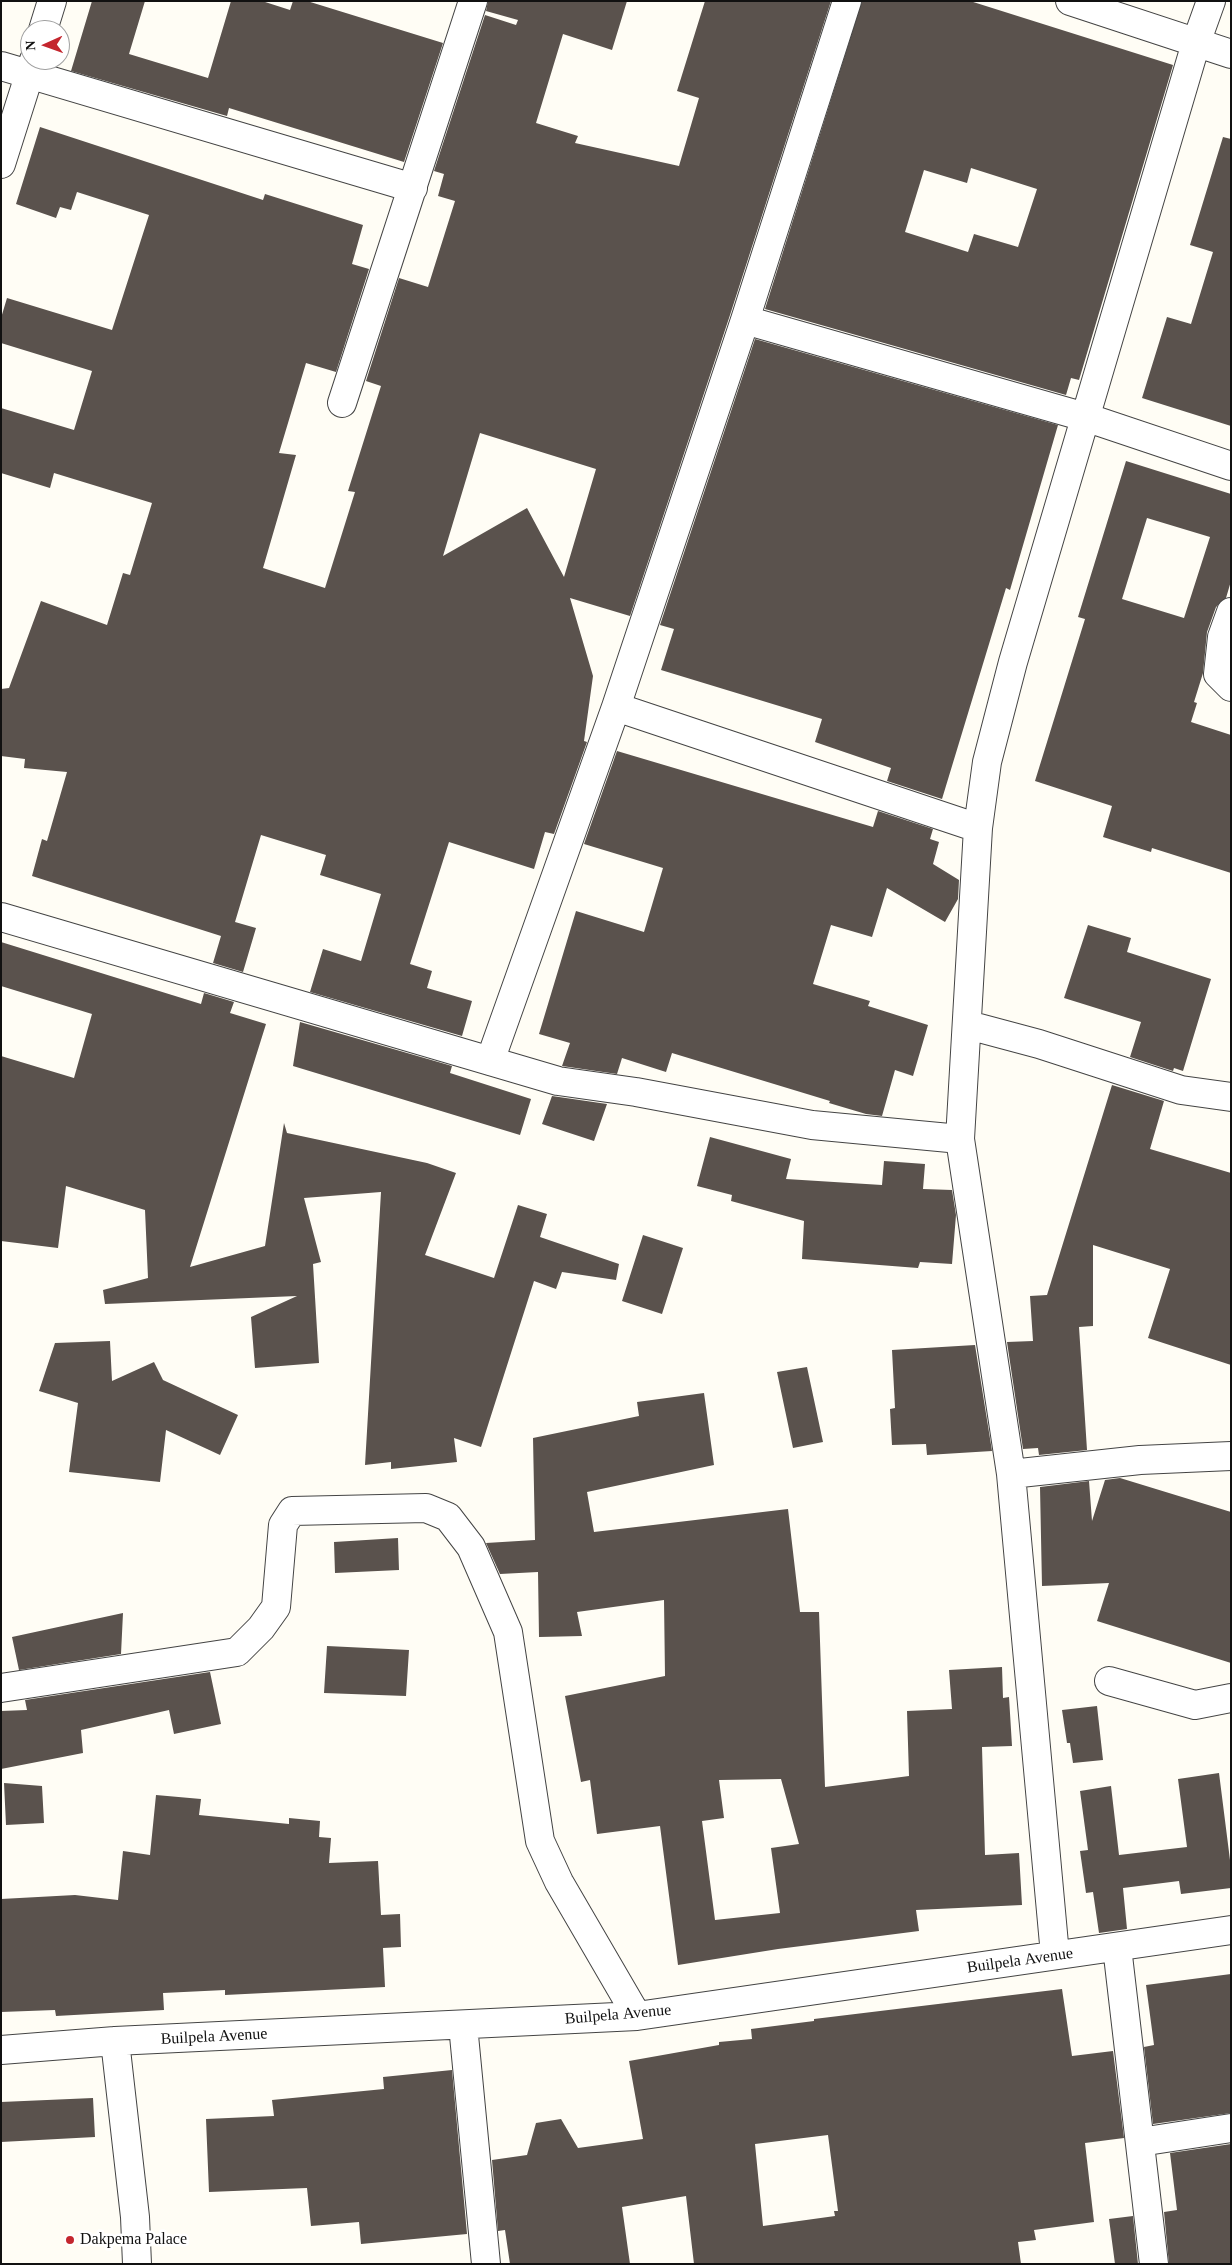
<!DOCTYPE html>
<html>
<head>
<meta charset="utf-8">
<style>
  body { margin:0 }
  #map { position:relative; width:1232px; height:2265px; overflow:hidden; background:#fffdf5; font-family:Georgia,serif }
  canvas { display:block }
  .frame { position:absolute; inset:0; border:2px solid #111; pointer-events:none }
  .north { position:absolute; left:20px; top:20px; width:50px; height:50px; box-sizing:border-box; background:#fff; border:1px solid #a0a0a0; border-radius:50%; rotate:268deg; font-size:14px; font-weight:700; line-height:20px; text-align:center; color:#111 }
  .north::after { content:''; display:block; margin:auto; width:18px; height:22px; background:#c4262e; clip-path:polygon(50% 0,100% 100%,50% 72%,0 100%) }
</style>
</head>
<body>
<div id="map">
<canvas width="1232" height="2265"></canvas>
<div class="frame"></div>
<div class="north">N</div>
</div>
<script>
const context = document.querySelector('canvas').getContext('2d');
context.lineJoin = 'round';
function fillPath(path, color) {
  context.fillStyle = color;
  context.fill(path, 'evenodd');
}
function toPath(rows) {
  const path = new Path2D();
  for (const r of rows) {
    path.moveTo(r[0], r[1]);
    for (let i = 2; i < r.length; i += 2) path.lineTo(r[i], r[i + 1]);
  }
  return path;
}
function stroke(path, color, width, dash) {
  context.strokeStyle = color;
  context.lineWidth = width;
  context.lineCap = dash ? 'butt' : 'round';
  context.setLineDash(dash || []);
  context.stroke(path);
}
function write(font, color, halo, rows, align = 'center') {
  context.font = font + ' Georgia,serif';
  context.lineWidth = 5;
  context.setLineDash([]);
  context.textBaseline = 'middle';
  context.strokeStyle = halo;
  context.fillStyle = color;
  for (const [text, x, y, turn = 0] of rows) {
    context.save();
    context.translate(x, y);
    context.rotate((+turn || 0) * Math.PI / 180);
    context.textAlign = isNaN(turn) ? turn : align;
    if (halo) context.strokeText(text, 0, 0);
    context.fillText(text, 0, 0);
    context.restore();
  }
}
const building = toPath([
  [92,1,145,1,129,54,208,78,231,1,262,1,290,10,293,1,307,1,443,43,404,162,229,108,227,116,71,71],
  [488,1,627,1,612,50,563,34,536,123,578,136,575,143,679,166,699,98,677,91,705,1,831,1,730,315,630,616,570,598,593,676,584,741,587,742,554,834,545,832,534,869,449,842,410,964,432,971,427,988,472,1001,462,1036,310,992,323,949,361,961,381,894,320,875,326,855,261,835,235,922,256,928,243,972,213,963,221,936,32,876,42,839,47,841,67,772,24,768,25,759,1,756,1,689,9,688,41,601,107,625,123,573,130,575,152,503,54,473,50,488,1,473,1,408,74,430,92,371,1,343,1,318,7,298,112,330,149,215,77,192,71,210,60,207,56,218,16,204,40,127,263,200,265,194,363,225,352,264,369,269,336,372,306,363,279,453,296,455,263,568,325,588,355,492,348,491,381,386,366,381,399,278,428,287,455,201,438,196,444,174,434,171,485,15,516,25,518,20,486,11],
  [480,433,596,469,564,577,527,508,443,556],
  [862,1,970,1,1173,65,1079,380,1071,378,1066,395,765,309],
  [971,168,1037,189,1018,247,974,234,968,252,905,232,924,170,967,183],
  [1223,137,1231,139,1231,426,1142,398,1167,317,1191,324,1213,252,1190,245],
  [755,339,1058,425,1010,590,1006,588,942,799,887,781,891,768,815,742,822,719,661,670,674,629,660,625],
  [1126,461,1231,494,1231,581,1226,598,1216,607,1207,632,1203,673,1194,702,1197,703,1191,722,1231,735,1231,873,1152,848,1151,852,1103,837,1112,806,1035,781,1085,619,1078,617],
  [1147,518,1210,537,1184,618,1122,599],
  [617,751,873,827,878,811,933,829,930,839,939,842,933,864,959,880,958,899,945,922,887,888,872,937,831,925,813,984,870,1001,868,1006,928,1025,913,1076,895,1070,882,1116,866,1114,829,1103,830,1101,672,1053,666,1072,622,1058,617,1074,562,1066,570,1043,539,1034,576,911,644,932,663,868,584,844],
  [1088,925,1131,938,1127,952,1211,979,1183,1071,1174,1068,1173,1071,1130,1057,1141,1022,1064,998],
  [1,942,201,1004,204,993,234,1002,230,1013,266,1024,190,1267,265,1246,284,1123,287,1133,427,1163,456,1173,425,1255,494,1278,518,1205,547,1214,540,1237,619,1264,616,1280,562,1272,556,1289,534,1281,481,1447,454,1438,457,1462,391,1469,391,1462,365,1465,381,1192,304,1198,321,1262,313,1264,319,1363,255,1368,251,1317,297,1296,105,1304,103,1290,148,1278,145,1210,66,1186,58,1248,1,1241,1,1056,74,1078,92,1014,1,986],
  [300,1022,452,1066,450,1073,531,1099,520,1135,293,1066],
  [1112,1085,1164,1101,1150,1149,1231,1173,1231,1365,1148,1338,1170,1269,1093,1245,1093,1326,1079,1327,1087,1450,1039,1455,1038,1448,1023,1449,1007,1342,1033,1341,1030,1296,1047,1295],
  [552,1096,607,1104,594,1141,542,1124],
  [710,1137,791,1159,786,1179,882,1185,884,1161,925,1164,923,1189,952,1190,956,1215,952,1264,920,1262,918,1268,802,1259,804,1221,731,1201,732,1195,697,1186],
  [643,1235,683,1248,662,1314,622,1301],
  [110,1341,112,1381,154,1362,163,1380,238,1415,220,1455,166,1430,160,1482,69,1472,78,1403,39,1391,55,1343],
  [975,1345,992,1451,927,1455,926,1444,892,1445,890,1409,895,1408,892,1350],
  [807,1367,823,1442,793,1448,777,1372],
  [704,1393,714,1465,587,1492,594,1532,788,1509,800,1612,819,1612,825,1787,909,1776,907,1711,952,1709,949,1670,1002,1667,1003,1698,1009,1697,1012,1746,982,1747,985,1855,1019,1853,1022,1905,916,1910,919,1931,778,1949,678,1965,660,1826,597,1834,590,1780,581,1782,565,1696,665,1676,664,1600,577,1612,582,1636,539,1637,538,1572,500,1574,486,1543,535,1540,533,1438,639,1416,637,1402],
  [781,1779,799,1844,771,1848,780,1913,715,1920,702,1821,724,1818,719,1780],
  [1120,1478,1231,1512,1231,1663,1097,1621,1109,1583,1042,1586,1040,1487,1089,1481,1092,1521,1105,1480],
  [398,1538,399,1570,335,1573,334,1542],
  [123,1613,121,1654,19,1670,12,1637],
  [327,1646,409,1650,406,1696,324,1693],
  [210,1672,221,1724,174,1734,169,1710,81,1730,83,1753,1,1769,1,1711,27,1710,25,1700],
  [1097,1706,1103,1760,1073,1763,1070,1743,1067,1743,1062,1710],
  [1219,1773,1231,1868,1231,1888,1181,1894,1179,1881,1123,1888,1127,1929,1099,1933,1093,1892,1086,1893,1080,1851,1088,1850,1080,1791,1111,1786,1119,1855,1187,1847,1178,1779],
  [4,1783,42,1786,44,1823,6,1825],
  [156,1795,201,1799,199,1815,289,1824,289,1818,320,1821,319,1837,331,1838,329,1863,378,1861,381,1915,400,1914,401,1947,383,1948,385,1987,225,1995,225,1990,163,1993,164,2010,56,2016,55,2010,1,2012,1,1899,75,1895,118,1900,123,1851,150,1855],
  [1231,1974,1231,2113,1153,2124,1144,2047,1154,2045,1146,1985],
  [1062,1989,1072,2056,1113,2051,1124,2138,1085,2143,1094,2222,1034,2230,1036,2240,1018,2242,1021,2264,694,2264,686,2196,622,2207,630,2264,510,2264,505,2230,498,2231,492,2160,527,2155,536,2123,561,2119,578,2148,643,2139,629,2061,719,2045,719,2042,752,2039,751,2029,814,2021,814,2019],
  [828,2135,838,2211,834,2211,835,2216,763,2226,755,2144],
  [452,2070,467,2234,361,2244,359,2222,311,2226,307,2188,209,2192,206,2119,274,2116,272,2100,384,2089,383,2077],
  [93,2098,95,2137,1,2142,1,2102],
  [1231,2144,1231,2264,1169,2264,1164,2212,1177,2210,1170,2153],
  [1133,2216,1138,2264,1115,2264,1109,2219]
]);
const minor = toPath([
  [1070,1,1231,54],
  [43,30,52,1],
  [1,66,413,188],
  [1,164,34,60],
  [745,320,1085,417,1231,466],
  [342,403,473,1],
  [1231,612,1222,637,1218,674,1231,687],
  [616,707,978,828],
  [1,917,558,1081,636,1092,812,1125,960,1139],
  [968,1025,1039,1044,1181,1090,1231,1097],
  [490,1061,616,707,745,320,847,1],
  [1011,1474,1140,1460,1231,1456],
  [1109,1681,1195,1705,1231,1698],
  [1,1688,237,1652,261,1628,276,1607,283,1525,292,1511,426,1508,448,1517,471,1547,508,1632,540,1841,559,1882,637,2016],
  [1117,1947,1154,2264],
  [1055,1955,1011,1474,960,1139,978,828,987,762,1013,662,1196,43,1211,1],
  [463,2025,486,2264],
  [115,2041,135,2217,137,2264],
  [1,2050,115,2041,637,2016,1231,1930],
  [1140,2142,1231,2128]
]);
const markers = [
  [70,2240,5,"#c4262e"]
];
const streetNames = [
  ["Builpela Avenue",1020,1961,-8],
  ["Builpela Avenue",618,2015,-5],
  ["Builpela Avenue",214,2037,-3]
];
const poiNames = [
  ["Dakpema Palace",80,2240]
];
fillPath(building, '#5a524d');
stroke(minor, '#444', 30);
stroke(minor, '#fff', 28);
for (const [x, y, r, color] of markers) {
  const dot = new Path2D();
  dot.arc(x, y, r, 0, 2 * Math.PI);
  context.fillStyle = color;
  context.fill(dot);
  stroke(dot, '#fff', 2);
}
write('16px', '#111', '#fff', streetNames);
write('16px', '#111', '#fff', poiNames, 'left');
</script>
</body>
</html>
